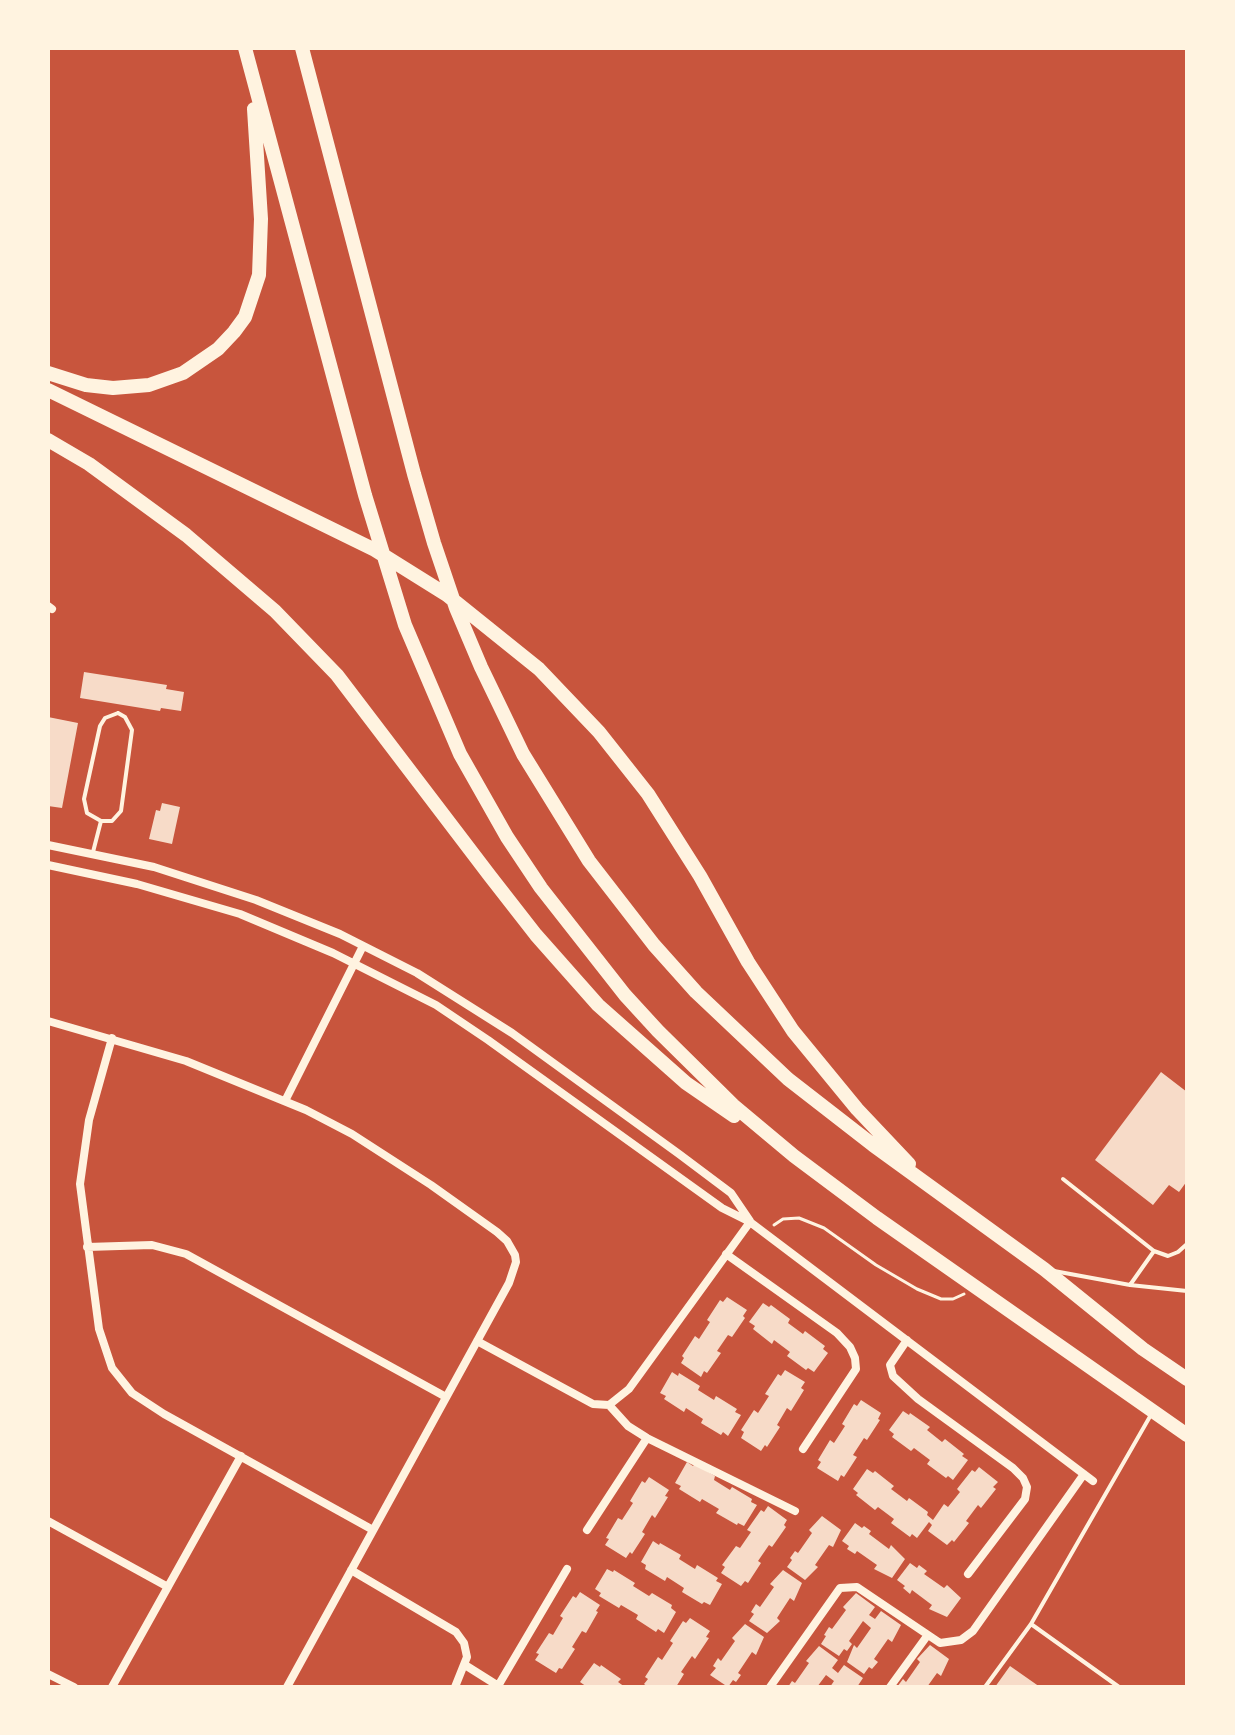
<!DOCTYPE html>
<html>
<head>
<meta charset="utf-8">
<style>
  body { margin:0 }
  #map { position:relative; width:1235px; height:1735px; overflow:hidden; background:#c8553d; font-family:"IBM Plex Serif",serif }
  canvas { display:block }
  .frame { position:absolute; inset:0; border:50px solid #fff3e0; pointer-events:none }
</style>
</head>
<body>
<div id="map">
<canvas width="1235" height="1735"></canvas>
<div class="frame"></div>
</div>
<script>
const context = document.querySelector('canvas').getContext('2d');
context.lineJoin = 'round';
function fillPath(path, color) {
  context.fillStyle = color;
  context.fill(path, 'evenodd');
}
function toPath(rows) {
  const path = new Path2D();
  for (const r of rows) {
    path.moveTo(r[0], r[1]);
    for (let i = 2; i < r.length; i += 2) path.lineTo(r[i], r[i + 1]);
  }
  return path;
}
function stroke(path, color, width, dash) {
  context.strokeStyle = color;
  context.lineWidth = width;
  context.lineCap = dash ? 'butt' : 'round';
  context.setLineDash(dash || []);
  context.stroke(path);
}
const building = toPath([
  [84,672,167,685,166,689,184,692,181,711,161,708,160,711,80,698],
  [48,717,78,723,62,808,48,806],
  [162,803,180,807,172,844,149,839,156,810,160,811],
  [1161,1072,1187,1092,1187,1181,1179,1192,1169,1185,1153,1205,1095,1160],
  [727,1297,747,1310,743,1316,745,1318,732,1337,728,1335,717,1351,721,1353,707,1373,704,1371,701,1377,681,1363,684,1358,682,1356,695,1336,699,1339,710,1322,707,1320,720,1300,723,1302],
  [763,1303,769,1307,771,1305,790,1319,788,1323,803,1334,805,1331,825,1346,823,1349,828,1353,814,1372,808,1368,806,1370,787,1356,790,1352,774,1340,772,1344,753,1329,755,1326,749,1322],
  [785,1370,805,1382,801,1388,804,1390,791,1411,787,1408,777,1425,780,1427,767,1447,765,1445,761,1451,741,1438,744,1432,741,1430,754,1410,758,1413,769,1396,765,1394,778,1374,781,1376],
  [672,1372,678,1376,679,1373,700,1386,698,1390,714,1400,716,1396,737,1409,735,1412,741,1415,728,1436,723,1432,721,1435,701,1423,703,1419,686,1408,684,1412,664,1399,666,1396,660,1393],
  [861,1400,881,1413,878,1419,880,1420,867,1440,864,1438,853,1455,857,1457,844,1477,841,1475,838,1481,817,1468,821,1462,818,1460,830,1440,834,1443,845,1426,842,1424,854,1404,857,1406],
  [903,1411,909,1415,910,1413,930,1427,927,1430,942,1442,945,1439,964,1454,962,1456,968,1460,953,1480,948,1476,946,1478,927,1464,930,1460,914,1448,911,1451,892,1437,894,1434,889,1430],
  [687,1462,693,1466,695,1464,715,1476,714,1480,730,1490,732,1487,752,1499,751,1502,757,1505,744,1526,738,1523,737,1525,716,1513,719,1509,702,1499,700,1502,679,1489,681,1486,675,1483],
  [979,1467,998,1482,993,1487,996,1489,981,1508,978,1505,966,1521,969,1523,954,1542,952,1540,947,1545,928,1531,932,1525,929,1522,917,1538,912,1534,910,1537,891,1523,894,1519,878,1507,875,1510,856,1495,858,1493,853,1489,867,1469,873,1473,875,1471,894,1486,891,1489,907,1501,909,1498,928,1512,927,1515,933,1520,944,1504,948,1507,960,1492,957,1489,972,1470,975,1472],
  [649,1477,669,1490,665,1496,668,1497,655,1518,652,1515,642,1532,645,1534,632,1554,630,1552,626,1558,605,1545,609,1539,606,1538,618,1518,622,1520,633,1503,630,1501,642,1481,645,1483],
  [768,1506,787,1520,784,1525,786,1527,772,1547,769,1545,758,1561,761,1563,748,1583,745,1581,741,1586,721,1573,725,1567,722,1565,736,1546,740,1548,751,1532,747,1530,761,1510,764,1512],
  [822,1516,841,1530,833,1547,829,1545,815,1565,818,1567,805,1580,787,1567,792,1560,790,1558,795,1551,798,1553,812,1533,809,1530],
  [855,1523,862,1528,864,1526,871,1531,869,1534,889,1549,891,1545,905,1559,892,1578,874,1569,877,1565,857,1551,855,1554,847,1549,849,1546,842,1541],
  [653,1541,659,1545,660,1543,681,1555,679,1559,695,1569,697,1565,718,1578,716,1581,722,1584,710,1605,704,1602,702,1604,682,1592,684,1588,667,1577,665,1581,645,1569,646,1565,641,1562],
  [910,1563,917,1568,919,1565,927,1571,924,1574,944,1588,947,1585,961,1598,947,1617,929,1609,932,1605,912,1590,910,1594,903,1588,905,1586,897,1580],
  [607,1569,613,1572,614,1570,635,1583,633,1586,649,1596,652,1593,672,1605,671,1608,676,1612,664,1633,658,1629,656,1632,636,1619,638,1615,621,1605,619,1608,599,1596,601,1593,595,1589],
  [783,1570,802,1583,794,1601,790,1598,777,1618,780,1621,767,1633,749,1621,754,1614,751,1612,756,1604,760,1607,774,1587,770,1584],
  [580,1592,600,1605,596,1611,598,1612,586,1633,582,1631,572,1647,575,1649,562,1669,559,1668,556,1673,535,1660,539,1654,536,1653,549,1633,553,1635,563,1618,560,1616,573,1596,576,1598],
  [856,1593,875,1607,869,1615,875,1619,881,1611,901,1625,892,1642,888,1639,874,1659,878,1662,872,1669,869,1667,864,1674,847,1662,854,1645,857,1648,871,1628,863,1621,849,1641,852,1644,847,1651,844,1649,839,1656,821,1644,826,1636,824,1635,829,1627,832,1629,846,1610,843,1607],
  [690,1618,710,1631,706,1637,709,1638,695,1659,692,1656,681,1672,684,1674,676,1687,648,1687,644,1684,648,1679,645,1677,658,1657,662,1660,673,1643,670,1641,683,1621,686,1623],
  [745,1624,764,1637,756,1655,752,1652,738,1673,741,1675,736,1682,733,1680,728,1687,710,1675,716,1668,713,1666,718,1658,721,1661,735,1641,732,1638],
  [930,1645,949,1659,941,1676,937,1673,927,1687,897,1687,903,1679,906,1682,920,1662,917,1659],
  [819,1646,838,1660,832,1668,838,1673,844,1665,863,1678,857,1687,830,1687,834,1681,826,1675,817,1687,788,1687,792,1681,795,1683,809,1663,806,1661],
  [594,1663,600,1667,601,1665,621,1679,618,1682,625,1687,587,1687,580,1682],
  [1010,1666,1040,1687,995,1687]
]);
const path = toPath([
  [774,1225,783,1219,799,1218,824,1228,876,1265,917,1289,941,1299,953,1299,964,1294]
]);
const service = toPath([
  [118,713,125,717,132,730,121,811,112,821,101,821,87,813,84,799,100,726,105,718,118,713],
  [93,852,101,821],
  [1063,1179,1154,1251,1168,1256,1178,1252,1187,1244],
  [1054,1271,1130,1285,1187,1291],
  [1130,1285,1154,1251],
  [1031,1624,1152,1413],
  [985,1687,1031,1624,1119,1687]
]);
const minor = toPath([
  [48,606,52,609],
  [48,845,154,867,256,900,340,934,417,973,512,1033,679,1154,731,1193,750,1221],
  [48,865,137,884,240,914,333,953,436,1005,488,1040,722,1208,750,1222,1093,1481],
  [48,1021,186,1061,306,1110,352,1134,431,1185,497,1232,507,1241,515,1255,516,1262,509,1283,287,1687],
  [112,1038,89,1120,80,1184,99,1329,112,1368,132,1393,164,1414,373,1530],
  [285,1101,363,946],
  [87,1247,152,1245,186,1254,446,1397],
  [726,1254,837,1333,850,1347,855,1358,856,1369,803,1449],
  [907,1340,890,1365,893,1376,918,1399,1013,1468,1023,1478,1027,1487,1025,1499,968,1574],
  [477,1341,593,1404,609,1405,629,1389,750,1222],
  [609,1405,628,1426,647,1438,795,1511],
  [48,1521,168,1587],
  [587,1530,647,1438],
  [351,1570,456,1632,464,1643,467,1657,455,1687],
  [465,1665,500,1687],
  [48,1674,74,1687],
  [498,1686,567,1569],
  [112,1687,241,1456],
  [770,1687,840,1588,857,1587,940,1643,961,1640,973,1631,1084,1474],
  [890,1687,927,1636]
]);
const primary = toPath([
  [245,48,365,495,405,625,460,754,507,837,541,888,625,995,658,1031,733,1105,794,1156,877,1218,1187,1435],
  [302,48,414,474,434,543,456,608,481,667,523,754,589,861,654,945,696,992,788,1079,873,1145,1044,1269,1143,1349,1187,1379],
  [48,373,86,385,113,388,149,385,183,373,218,349,234,332,245,317,259,275,261,219,254,109],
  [48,390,375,550,447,595,539,669,599,732,648,794,700,876,748,962,793,1031,857,1109,909,1164],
  [48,440,89,464,186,535,275,611,337,675,490,876,536,935,598,1005,686,1083,734,1116]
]);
fillPath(building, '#f7dbc8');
stroke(path, '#fff3e0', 3);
stroke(service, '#fff3e0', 4);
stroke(minor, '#fff3e0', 8);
stroke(primary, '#fff3e0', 14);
</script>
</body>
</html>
